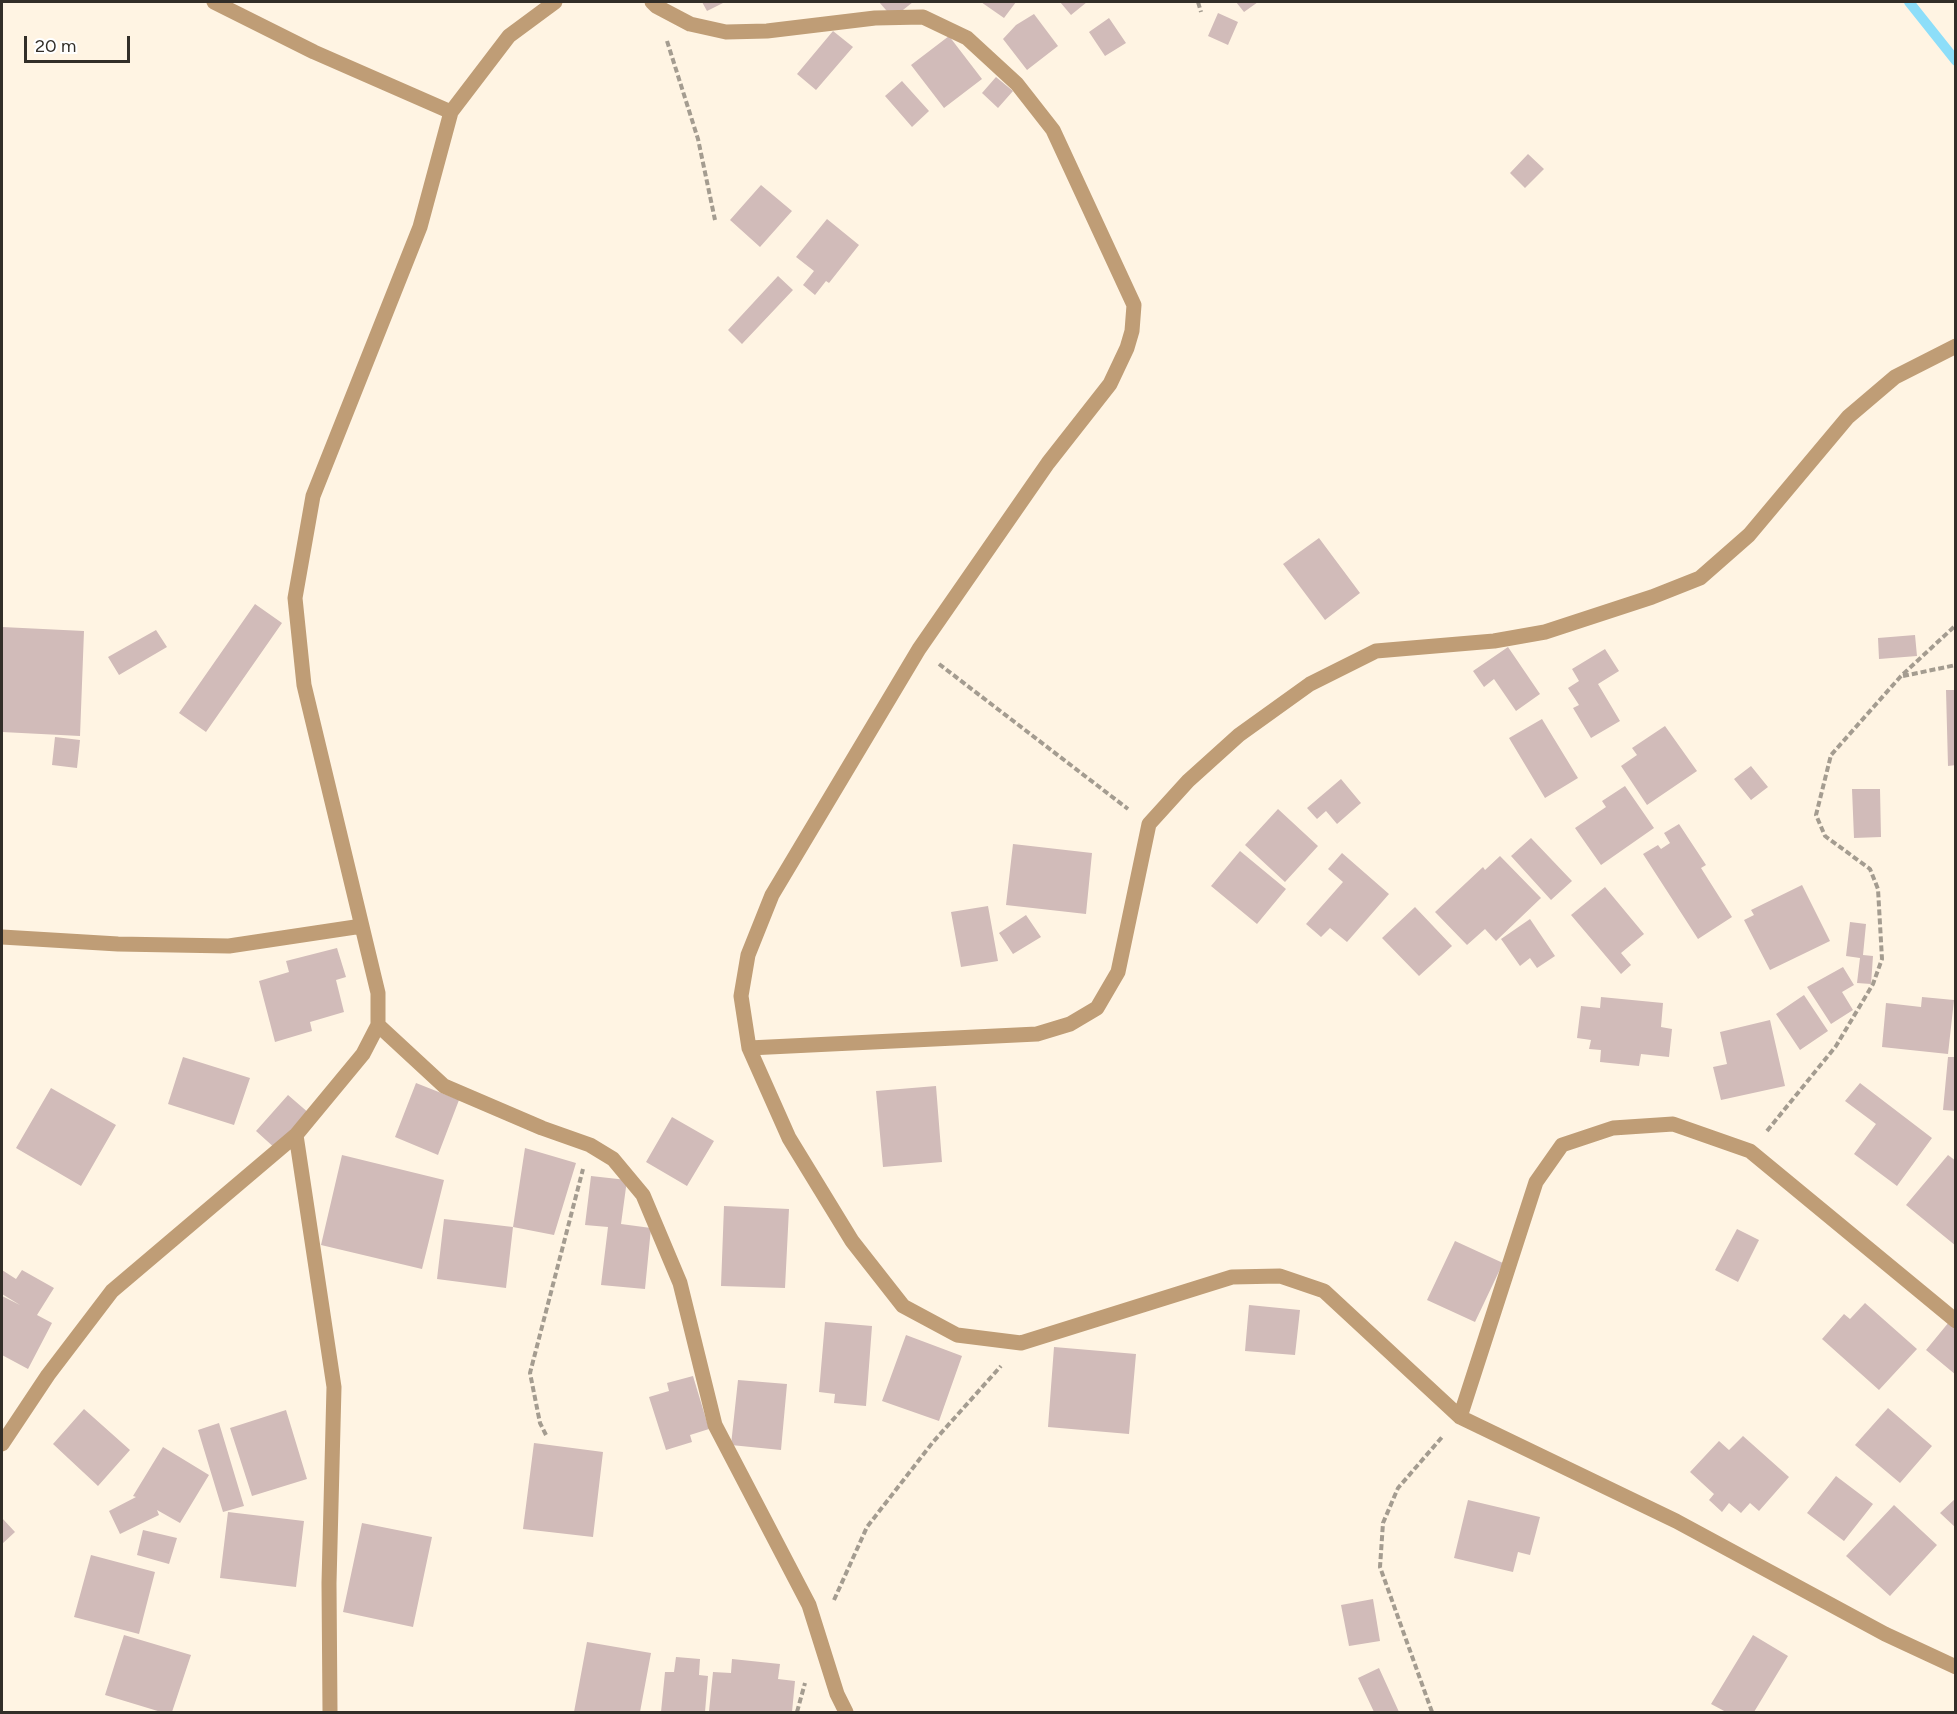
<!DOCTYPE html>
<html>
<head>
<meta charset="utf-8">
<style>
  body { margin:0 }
  #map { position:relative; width:1957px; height:1714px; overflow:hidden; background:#fff4e3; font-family:Figtree,sans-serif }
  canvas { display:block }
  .frame { position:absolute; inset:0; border:3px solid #322e28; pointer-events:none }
  .scale { position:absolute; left:24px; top:36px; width:106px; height:27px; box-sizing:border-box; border:3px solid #322e28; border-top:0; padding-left:8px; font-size:18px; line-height:21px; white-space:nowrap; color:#322e28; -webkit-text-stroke:4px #fff; paint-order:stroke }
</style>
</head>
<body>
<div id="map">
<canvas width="1957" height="1714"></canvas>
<div class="frame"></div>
<div class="scale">20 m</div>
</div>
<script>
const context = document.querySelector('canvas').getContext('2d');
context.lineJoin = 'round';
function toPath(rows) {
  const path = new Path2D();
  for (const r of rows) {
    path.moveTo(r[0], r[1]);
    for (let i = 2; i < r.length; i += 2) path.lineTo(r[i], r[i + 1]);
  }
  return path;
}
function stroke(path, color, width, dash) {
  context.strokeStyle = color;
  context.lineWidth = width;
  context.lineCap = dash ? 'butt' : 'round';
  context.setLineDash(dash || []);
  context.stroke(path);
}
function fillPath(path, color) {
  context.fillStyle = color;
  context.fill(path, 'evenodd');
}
const stream = toPath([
  [1909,2,1956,61]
]);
const building = toPath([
  [702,2,725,2,707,11],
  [879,2,913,2,893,18],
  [981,2,1016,2,1004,18],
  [1060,2,1087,2,1071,15],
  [1236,2,1258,2,1244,12],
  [1218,13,1238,22,1228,45,1208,36],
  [1034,14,1058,46,1027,70,1003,39,1016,25],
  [1109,18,1126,43,1105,56,1089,32],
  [833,31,853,47,816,90,797,74],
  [949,36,982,79,944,108,911,65],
  [996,77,1013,91,998,108,982,93],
  [902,81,929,111,912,127,885,96],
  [1528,154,1544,169,1525,188,1510,173],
  [761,185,792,211,760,247,730,220],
  [827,219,859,245,829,283,826,281,815,295,803,285,814,271,796,257],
  [778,276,793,290,742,344,728,330],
  [1319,538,1360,593,1325,620,1283,564],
  [255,604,282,623,206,732,179,713],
  [2,627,84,631,80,736,2,732],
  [156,630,167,647,119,675,108,657],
  [1915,635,1917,656,1879,659,1878,638],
  [1508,647,1540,694,1516,711,1494,679,1484,687,1473,671],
  [1605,649,1619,671,1598,684,1620,721,1591,738,1573,708,1579,705,1568,688,1579,681,1572,669],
  [1946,690,1956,690,1956,765,1948,766],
  [1542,719,1578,778,1545,798,1509,738],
  [1665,726,1697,771,1647,805,1621,766,1637,755,1632,748],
  [55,737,80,740,77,768,52,765],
  [1751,766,1768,787,1751,800,1734,779],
  [1341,779,1361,803,1337,824,1326,811,1317,819,1307,808],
  [1625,786,1654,828,1601,865,1575,828,1606,807,1602,801],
  [1852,789,1880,789,1881,837,1854,838],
  [1278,809,1318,846,1285,882,1245,845],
  [1679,824,1706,865,1701,868,1732,917,1698,939,1643,854,1658,845,1661,849,1670,843,1664,833],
  [1531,838,1572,881,1551,900,1511,856],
  [1013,844,1092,853,1086,914,1006,905],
  [1240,851,1286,889,1257,924,1211,886],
  [1342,853,1389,894,1347,942,1330,928,1321,937,1306,924,1343,882,1328,869],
  [1500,856,1541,898,1496,941,1485,929,1467,945,1435,912,1483,867,1485,870],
  [1802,885,1830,941,1770,970,1744,920,1754,915,1751,910],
  [1605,887,1644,934,1621,953,1631,965,1621,974,1571,915],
  [988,906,998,961,961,967,951,912],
  [1415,907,1452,946,1419,976,1382,938],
  [1026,915,1041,937,1013,954,999,933],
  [1530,919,1555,956,1537,968,1530,958,1520,966,1501,939],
  [1850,922,1866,924,1863,955,1873,956,1871,984,1857,983,1860,958,1846,956],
  [337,948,346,977,336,980,344,1012,310,1022,312,1031,275,1042,259,981,289,972,286,961],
  [1843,967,1854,985,1842,992,1853,1010,1831,1024,1807,987],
  [1804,995,1828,1031,1800,1050,1776,1014],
  [1601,997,1663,1003,1661,1027,1672,1029,1669,1057,1641,1054,1639,1066,1600,1062,1601,1050,1589,1049,1591,1040,1577,1038,1581,1006,1600,1008],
  [1922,997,1954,1000,1948,1054,1882,1047,1886,1003,1921,1007],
  [1770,1020,1785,1086,1721,1100,1713,1067,1727,1064,1720,1032],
  [183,1057,250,1078,234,1125,168,1104],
  [1948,1057,1956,1057,1956,1111,1943,1110],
  [416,1083,459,1100,438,1155,395,1137],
  [1860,1083,1932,1138,1897,1186,1854,1154,1876,1124,1845,1101],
  [936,1086,942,1162,883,1167,876,1091],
  [51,1088,116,1125,81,1186,16,1148],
  [288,1095,310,1114,277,1150,256,1131],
  [672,1117,714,1141,687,1186,646,1162],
  [525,1148,576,1163,554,1235,513,1227],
  [342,1155,444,1180,422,1269,321,1245],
  [1948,1155,1956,1161,1956,1246,1906,1205],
  [591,1176,627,1180,621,1224,651,1228,645,1289,601,1285,608,1227,585,1225],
  [724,1206,789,1209,785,1288,721,1286],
  [444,1219,513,1227,506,1288,437,1279],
  [1737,1229,1759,1240,1738,1282,1715,1270],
  [1455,1241,1503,1263,1475,1322,1427,1300],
  [2,1270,16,1279,22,1270,54,1288,37,1315,52,1323,28,1369,2,1355,2,1296,20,1305,2,1294],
  [1865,1303,1917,1349,1879,1390,1822,1339,1844,1314,1850,1319],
  [1249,1305,1300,1310,1295,1355,1245,1351],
  [825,1322,872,1326,866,1406,834,1403,835,1394,819,1392],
  [1949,1322,1956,1328,1956,1375,1926,1350],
  [906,1335,962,1356,939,1421,882,1401],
  [1054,1347,1136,1354,1129,1434,1048,1427],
  [693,1376,709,1429,690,1435,692,1442,666,1450,649,1397,669,1391,667,1383],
  [738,1380,787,1384,781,1450,731,1445],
  [1888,1408,1932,1446,1900,1483,1855,1445],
  [84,1409,130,1450,98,1486,53,1444],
  [286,1410,307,1479,252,1496,230,1428],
  [219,1423,244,1506,223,1512,198,1430],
  [1743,1436,1789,1477,1759,1511,1750,1503,1741,1513,1729,1503,1722,1512,1709,1500,1714,1494,1690,1472,1719,1441,1729,1450],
  [534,1443,603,1452,593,1537,523,1529],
  [163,1447,209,1475,180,1523,157,1510,159,1515,120,1534,109,1511,136,1497,133,1496],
  [1836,1476,1873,1504,1844,1541,1807,1513],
  [1956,1498,1956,1528,1940,1513],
  [1468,1500,1540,1517,1530,1555,1518,1552,1513,1572,1454,1558],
  [1894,1505,1937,1545,1890,1596,1846,1556],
  [228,1512,304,1521,296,1587,220,1578],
  [2,1518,15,1532,2,1544],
  [362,1523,432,1537,413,1627,343,1612],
  [143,1530,177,1538,169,1564,137,1555],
  [91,1555,155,1572,139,1634,74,1617],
  [1373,1599,1380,1641,1349,1646,1341,1605],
  [124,1635,191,1655,172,1712,161,1712,105,1695],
  [1753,1635,1788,1656,1754,1712,1726,1712,1711,1704],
  [587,1642,651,1653,640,1712,574,1712],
  [676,1657,700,1659,699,1675,708,1676,705,1712,661,1712,665,1672,674,1672],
  [732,1659,780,1664,778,1679,795,1681,792,1712,709,1711,713,1672,731,1673],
  [1379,1668,1399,1712,1374,1712,1358,1678]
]);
const path = toPath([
  [1198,2,1201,12],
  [667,41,698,139,715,220],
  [939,664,1128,809],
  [1903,676,1956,665],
  [1767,1131,1836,1046,1873,984,1882,959,1878,889,1870,869,1825,836,1816,815,1831,755,1901,676,1956,625],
  [546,1435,540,1423,530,1373,583,1169],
  [834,1600,867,1527,933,1442,1001,1366],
  [797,1712,805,1683],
  [1432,1712,1380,1567,1383,1523,1398,1488,1443,1436]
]);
const minor = toPath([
  [214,2,314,52,451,112],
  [652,2,656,6,690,24,726,32,767,31,875,18,923,17,967,38,1017,84,1053,130,1134,305,1132,331,1127,348,1110,384,1048,463,919,649,772,895,748,955,741,996,749,1048,789,1138,852,1241,903,1306,957,1335,1021,1343,1232,1277,1280,1276,1324,1291,1460,1417,1676,1521,1885,1634,1956,1667],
  [2,937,118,944,229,946,362,926],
  [378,1025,444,1086,542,1128,590,1145,613,1159,643,1195,680,1283,715,1425,809,1605,837,1694,846,1712],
  [749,1048,1037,1034,1070,1024,1097,1008,1118,972,1149,824,1188,781,1239,735,1310,684,1376,651,1494,641,1545,632,1652,597,1700,578,1749,535,1848,417,1895,377,1956,346],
  [296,1135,334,1387,329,1583,330,1712],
  [1460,1417,1536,1182,1562,1145,1613,1128,1673,1124,1750,1151,1956,1321],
  [2,1444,48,1375,112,1291,296,1135,363,1054,378,1025,378,993,304,685,295,598,313,496,420,227,451,112,509,36,555,2]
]);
stroke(stream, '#8ddef9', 10);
fillPath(building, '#d1bbb9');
stroke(path, '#a49c90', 4, [6, 3]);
stroke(minor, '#bf9d76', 15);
</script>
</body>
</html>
